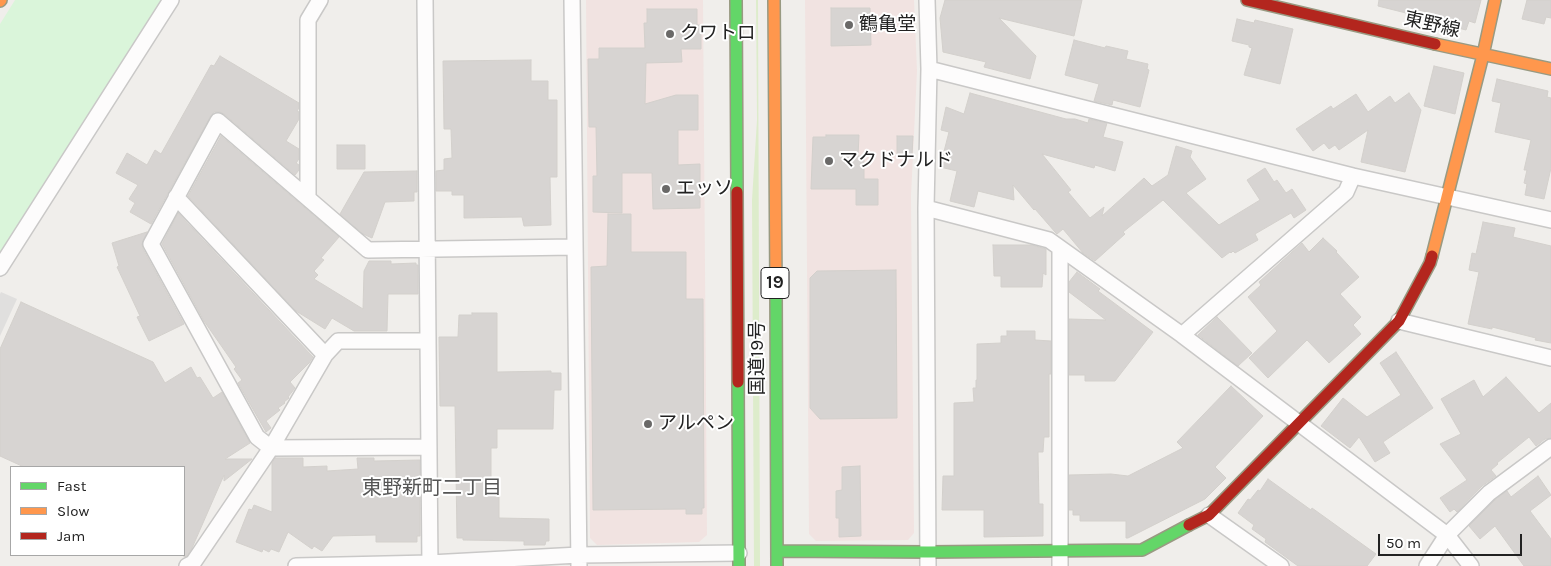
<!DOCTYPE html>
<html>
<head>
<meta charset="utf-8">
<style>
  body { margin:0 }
  #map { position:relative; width:1551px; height:566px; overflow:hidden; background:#f0eeeb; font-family:Karla,sans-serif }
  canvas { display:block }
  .legend { position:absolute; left:10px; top:466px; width:175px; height:90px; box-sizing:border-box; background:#fff; border:1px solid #a7a7a7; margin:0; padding:6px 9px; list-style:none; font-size:15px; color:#222 }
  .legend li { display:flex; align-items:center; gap:10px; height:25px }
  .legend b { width:25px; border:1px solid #a7a7a7 }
  .scale { position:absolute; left:1378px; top:534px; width:144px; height:22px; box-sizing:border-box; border:2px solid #222; border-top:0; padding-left:6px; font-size:15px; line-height:18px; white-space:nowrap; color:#222; -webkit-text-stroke:4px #fff; paint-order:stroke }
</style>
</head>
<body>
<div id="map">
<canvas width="1551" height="566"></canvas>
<ul class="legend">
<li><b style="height:6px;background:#63d668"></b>Fast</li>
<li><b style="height:6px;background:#ff974d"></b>Slow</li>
<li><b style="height:6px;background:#b3261e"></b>Jam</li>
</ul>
<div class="scale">50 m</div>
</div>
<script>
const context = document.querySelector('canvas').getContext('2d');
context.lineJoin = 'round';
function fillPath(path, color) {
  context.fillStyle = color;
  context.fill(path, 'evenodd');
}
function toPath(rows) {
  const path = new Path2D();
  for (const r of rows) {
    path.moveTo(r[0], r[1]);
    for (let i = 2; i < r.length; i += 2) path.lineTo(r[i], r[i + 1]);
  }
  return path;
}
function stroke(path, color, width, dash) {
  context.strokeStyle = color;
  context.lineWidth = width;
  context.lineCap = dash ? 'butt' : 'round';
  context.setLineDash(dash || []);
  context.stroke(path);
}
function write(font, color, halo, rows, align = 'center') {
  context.font = font + ' Karla,"Noto Sans JP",sans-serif';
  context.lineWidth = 4;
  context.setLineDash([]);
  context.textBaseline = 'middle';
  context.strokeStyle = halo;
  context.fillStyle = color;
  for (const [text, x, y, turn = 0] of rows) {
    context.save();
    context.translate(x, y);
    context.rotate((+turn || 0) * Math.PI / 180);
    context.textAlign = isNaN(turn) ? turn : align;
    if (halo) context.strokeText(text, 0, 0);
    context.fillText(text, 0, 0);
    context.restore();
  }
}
const commercial = toPath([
  [586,0,703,0,707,535,699,542,597,545,590,538],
  [805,0,914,0,917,71,911,196,914,533,908,540,816,541,809,534]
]);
const grass = toPath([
  [756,0,758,0,760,566,754,566,752,200,757,120]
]);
const park = toPath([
  [15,0,163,0,0,259,0,24]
]);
const parking = toPath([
  [1,292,17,299,0,336,0,294]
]);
const building = toPath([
  [945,0,1082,0,1074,36,999,18,1036,56,1030,79,984,67,986,62,943,52,940,18,945,0],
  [1379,0,1481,0,1475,23,1469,21,1466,30,1430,21,1430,19,1378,6,1379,0],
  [1527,0,1551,0,1551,18,1546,17,1544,24,1522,19,1527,0],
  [831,8,870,8,871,45,831,46,831,8],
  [647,9,697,9,697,25,701,25,701,49,681,49,682,62,646,63,645,104,676,95,698,95,698,130,678,130,678,165,700,164,700,208,653,209,652,173,622,173,622,213,593,212,593,176,597,176,596,127,589,127,588,59,599,59,599,48,645,48,644,23,647,23,647,9],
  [1237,19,1254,23,1255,20,1293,29,1280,84,1244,75,1252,48,1249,47,1249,45,1232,41,1237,19],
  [1074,40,1105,48,1106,46,1128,51,1126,59,1148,64,1147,69,1149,70,1140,107,1113,100,1112,105,1094,101,1099,84,1065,75,1074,40],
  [220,56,299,103,299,108,297,111,299,112,299,119,286,141,299,149,299,159,296,163,299,165,299,170,295,175,224,114,220,112,214,112,210,117,151,224,130,212,135,203,129,199,138,185,116,173,127,153,147,165,155,150,161,154,211,65,214,66,220,56],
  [531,60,531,81,548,81,548,100,557,100,557,177,550,177,551,225,524,226,522,217,464,218,464,195,452,195,452,191,436,191,436,171,444,170,444,159,452,158,451,129,444,129,443,61,531,60],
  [1434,66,1464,73,1455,114,1424,106,1434,66],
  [1497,79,1548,91,1547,97,1551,98,1551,168,1544,199,1525,195,1527,184,1524,183,1527,170,1524,170,1531,140,1495,132,1501,103,1492,101,1497,79],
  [970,93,1066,119,1075,119,1088,123,1089,119,1107,123,1103,137,1123,142,1115,171,1095,165,1094,168,1042,154,1071,190,1068,192,1090,218,1104,207,1102,216,1144,178,1152,186,1168,175,1176,146,1192,151,1190,157,1206,179,1186,193,1219,225,1260,200,1247,180,1265,168,1274,182,1277,180,1286,193,1292,189,1306,210,1294,218,1291,213,1255,234,1258,240,1235,253,1233,251,1231,253,1230,252,1222,258,1163,200,1123,232,1125,234,1095,261,1083,253,1063,229,1057,234,1055,232,1035,209,1034,210,1013,185,1014,200,978,191,974,207,950,201,957,171,940,167,949,132,941,130,946,107,964,114,970,93],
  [1409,93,1421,110,1405,172,1361,162,1368,130,1339,150,1335,145,1329,149,1324,143,1313,151,1296,129,1331,106,1333,109,1356,94,1368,112,1390,96,1395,103,1409,93],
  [826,135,859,135,858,156,864,156,864,179,878,179,878,205,856,205,856,189,811,189,813,137,826,137,826,135],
  [221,136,339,237,321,258,324,260,314,271,318,275,314,279,363,309,364,271,369,261,391,261,391,264,416,263,416,265,418,265,418,294,388,294,387,331,354,331,332,318,325,329,296,311,188,196,221,136],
  [897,136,913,136,912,156,897,156,897,136],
  [337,145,365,145,365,169,337,169,337,145],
  [417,171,417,192,414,192,414,201,385,202,372,238,363,234,340,214,364,172,417,171],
  [178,213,313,357,309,363,290,382,295,388,288,397,289,398,284,402,285,403,278,408,280,410,266,421,271,428,266,432,238,383,242,380,234,369,236,367,204,321,162,244,178,213],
  [608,214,631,214,631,252,686,252,686,299,703,299,704,508,702,508,702,514,686,514,686,509,593,510,591,267,607,266,608,214],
  [1483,222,1515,228,1513,237,1551,246,1551,343,1535,340,1536,338,1492,327,1492,329,1468,324,1479,272,1469,270,1472,253,1476,254,1483,222],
  [147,232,142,244,143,249,184,324,149,341,137,317,140,316,117,267,119,266,112,243,147,232],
  [1323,238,1337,251,1336,252,1359,277,1340,294,1361,317,1353,325,1361,334,1329,363,1307,340,1268,378,1249,358,1277,331,1248,297,1261,285,1259,282,1302,243,1309,252,1323,238],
  [993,245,1032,245,1046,249,1046,275,1043,273,1042,287,1001,287,1001,276,994,276,993,245],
  [896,270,897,418,820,419,810,408,810,278,817,271,896,270],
  [1077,272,1100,289,1098,291,1153,332,1115,381,1085,381,1085,375,1069,375,1069,319,1106,320,1069,292,1069,282,1077,272],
  [21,302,153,362,165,383,191,367,197,378,200,377,213,398,222,392,250,443,225,459,252,459,224,481,224,475,192,548,187,556,184,557,184,467,24,467,0,456,0,349,21,302],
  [472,313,497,313,497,372,551,371,551,373,561,373,561,390,554,390,553,429,497,429,497,448,491,448,491,490,499,489,499,518,549,519,549,541,546,541,545,545,524,545,524,541,463,540,463,538,457,538,455,406,440,406,439,337,458,337,459,315,472,315,472,313],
  [1217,317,1252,353,1238,366,1198,335,1217,317],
  [1007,331,1035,331,1035,340,1051,341,1051,374,1049,374,1049,437,1044,437,1043,452,1038,452,1039,504,1043,504,1043,536,984,537,984,510,942,510,943,476,954,476,954,403,974,402,973,388,976,388,976,380,977,380,977,344,1001,343,1001,336,1007,336,1007,331],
  [1396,352,1433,408,1383,442,1390,453,1375,462,1359,437,1350,448,1321,426,1343,398,1367,417,1401,395,1380,363,1396,352],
  [1506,377,1539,413,1551,403,1551,438,1545,439,1536,446,1529,437,1497,463,1498,464,1491,470,1496,476,1482,486,1457,512,1454,509,1450,512,1440,498,1467,480,1440,444,1461,434,1441,399,1474,380,1483,397,1506,377],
  [1231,386,1263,416,1215,467,1226,478,1205,499,1128,538,1126,538,1126,521,1080,521,1080,515,1073,515,1073,510,1069,510,1069,475,1111,474,1128,476,1183,448,1177,442,1231,386],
  [275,458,303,458,303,467,327,466,327,471,358,469,357,458,374,458,374,461,420,460,420,536,417,536,417,542,376,542,376,535,333,536,322,551,314,546,312,549,288,532,279,552,271,549,269,552,263,549,262,552,236,542,249,509,252,510,254,505,272,512,272,463,275,458],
  [860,466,861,536,839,537,839,518,836,518,836,491,842,490,842,467,860,466],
  [1538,476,1551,495,1530,511,1551,539,1551,566,1524,566,1495,526,1480,539,1469,526,1495,500,1507,491,1511,497,1538,476],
  [1268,479,1311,510,1312,508,1376,554,1367,566,1298,566,1265,542,1266,539,1252,529,1254,525,1238,513,1248,499,1250,500,1258,490,1260,491,1268,479]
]);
const street = toPath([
  [425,0,430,566],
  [572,0,579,566],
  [927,0,929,69,926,208,928,566],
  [929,69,1353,176,1551,220],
  [176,197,325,355,338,341,428,341],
  [308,198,308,20,320,0],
  [926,208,1049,240,1182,335,1447,535,1471,566],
  [0,268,171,0],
  [1399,321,1551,358],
  [1182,335,1346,192,1353,176],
  [429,447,271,448,257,437,151,244,218,121,368,250,575,247],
  [1209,515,1281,566],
  [187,566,193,563,271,448,325,355],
  [296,566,430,563,579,555,739,553],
  [1060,566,1060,249],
  [1427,566,1447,535,1489,493,1551,447]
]);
const fast = toPath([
  [736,0,737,192],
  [776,287,777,566],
  [738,382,739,566],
  [777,551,928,552,1142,550,1189,525]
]);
const slow = toPath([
  [774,0,776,287],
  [0,1,1,0],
  [1435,44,1551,69],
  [1432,256,1483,55,1495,0]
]);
const jam = toPath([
  [1247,0,1435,44],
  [737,192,738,382],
  [1189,525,1209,515,1399,321,1430,263,1432,256]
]);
const markers = [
  [849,25,5,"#6a6968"],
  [670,34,5,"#6a6968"],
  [829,161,5,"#6a6968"],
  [666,189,5,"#6a6968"],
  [648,424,5,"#6a6968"]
];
const shields = [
  [775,283,28]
];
const shieldNames = [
  ["19",775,283]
];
const poiNames = [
  ["鶴亀堂",859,25],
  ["クワトロ",680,34],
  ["マクドナルド",839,161],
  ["エッソ",676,189],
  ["アルペン",658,424]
];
const streetNames = [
  ["東野線",1432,25,13],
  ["国道19号",758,358,-90]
];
const neighbourhoodNames = [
  ["東野新町二丁目",432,488]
];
fillPath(commercial, '#f1e3e1');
fillPath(grass, '#ddeccb');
fillPath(park, '#daf5da');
fillPath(parking, '#e0dfde');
fillPath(building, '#d7d4d2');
stroke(building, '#d3d0cc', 1);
stroke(street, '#c9c8c7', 18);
stroke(fast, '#999a82', 14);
stroke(slow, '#999a82', 14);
stroke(jam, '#999a82', 14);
stroke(street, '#fdfcfc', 15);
stroke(fast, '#63d668', 11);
stroke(slow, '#ff974d', 11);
stroke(jam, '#b3261e', 11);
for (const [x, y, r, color] of markers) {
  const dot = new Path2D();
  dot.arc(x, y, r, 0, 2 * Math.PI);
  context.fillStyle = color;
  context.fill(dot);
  stroke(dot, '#fff', 2);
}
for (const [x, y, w] of shields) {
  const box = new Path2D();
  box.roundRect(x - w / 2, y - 15.5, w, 31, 4);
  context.fillStyle = '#fff';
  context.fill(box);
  stroke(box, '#222', 1);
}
write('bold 18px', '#222', null, shieldNames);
write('19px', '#222', '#fff', poiNames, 'left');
write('19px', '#222', '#fff', streetNames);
write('20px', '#555', '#fff', neighbourhoodNames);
</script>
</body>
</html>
